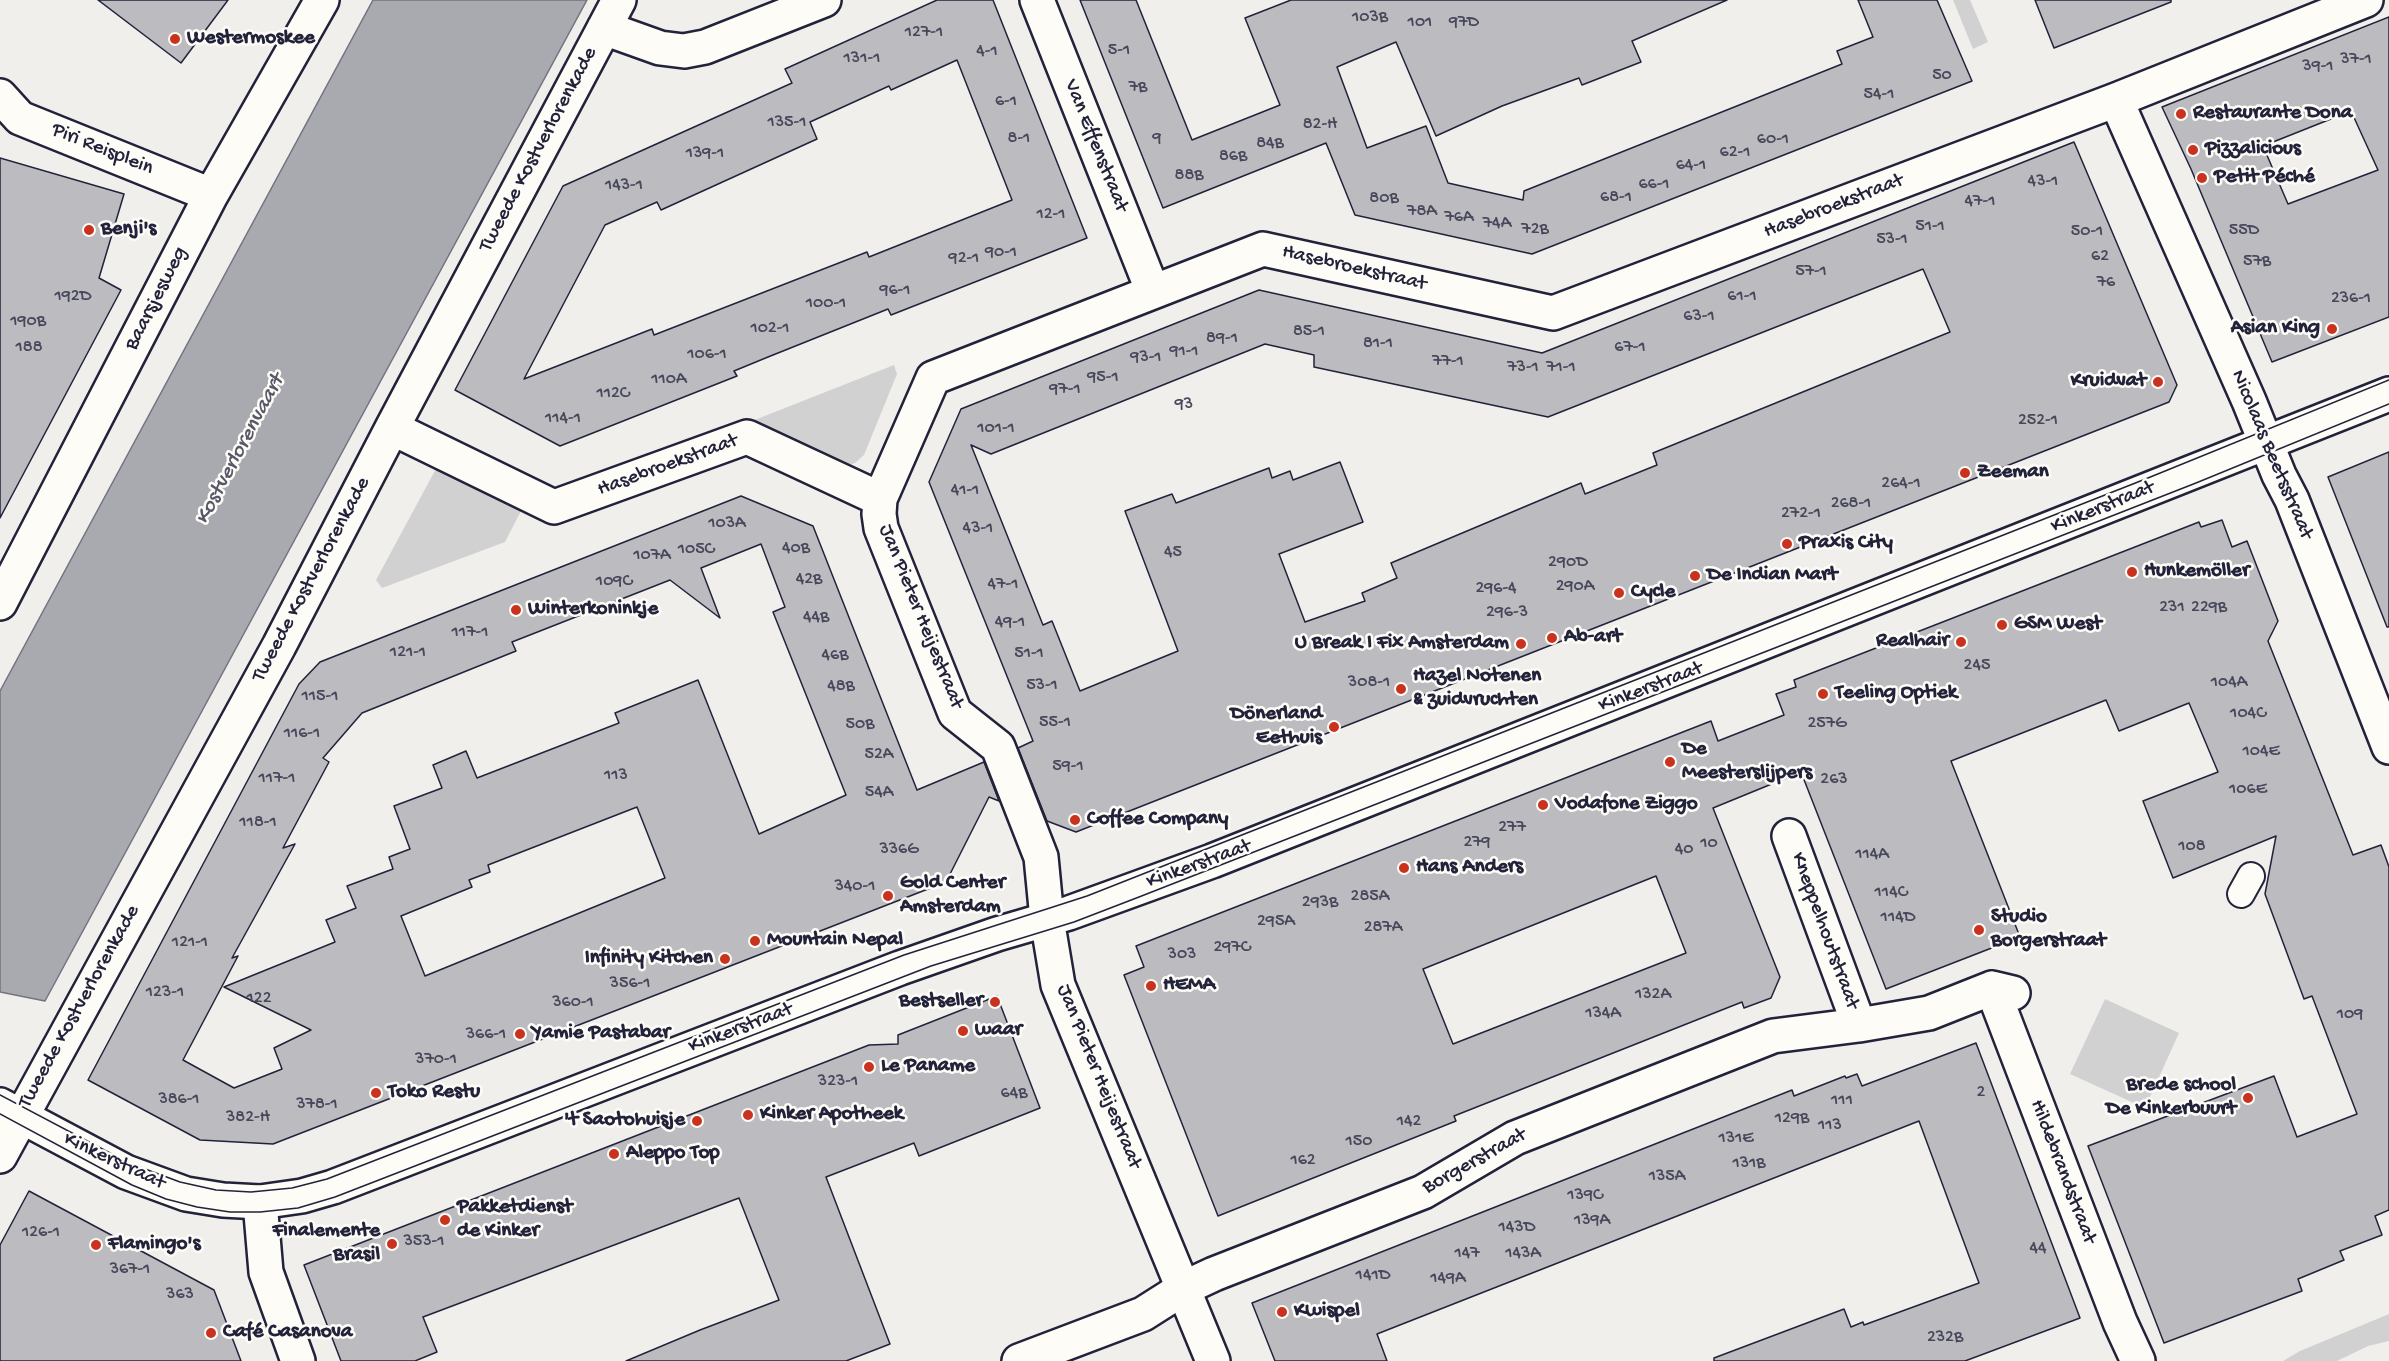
<!DOCTYPE html>
<html>
<head>
<meta charset="utf-8">
<style>
  body { margin:0 }
  canvas { display:block; background:#f0efec }
</style>
</head>
<body>
<canvas width="2389" height="1361"></canvas>
<script>
const context = document.querySelector('canvas').getContext('2d');
context.lineJoin = 'round';
function fillPath(path, color) {
  context.fillStyle = color;
  context.fill(path, 'evenodd');
}
function toPath(rows) {
  const path = new Path2D();
  for (const r of rows) {
    path.moveTo(r[0], r[1]);
    for (let i = 2; i < r.length; i += 2) path.lineTo(r[i], r[i + 1]);
  }
  return path;
}
function stroke(path, color, width, dash) {
  context.strokeStyle = color;
  context.lineWidth = width;
  context.lineCap = dash ? 'butt' : 'round';
  context.setLineDash(dash || []);
  context.stroke(path);
}
function write(font, color, halo, rows, align = 'center') {
  context.font = font + ' "Gochi Hand",sans-serif';
  context.lineWidth = 5;
  context.setLineDash([]);
  context.textBaseline = 'middle';
  context.strokeStyle = halo;
  context.fillStyle = color;
  for (const [text, x, y, turn = 0] of rows) {
    context.save();
    context.translate(x, y);
    context.rotate((+turn || 0) * Math.PI / 180);
    context.textAlign = isNaN(turn) ? turn : align;
    if (halo) context.strokeText(text, 0, 0);
    context.fillText(text, 0, 0);
    context.restore();
  }
}
const green = toPath([
  [1953,0,1970,0,1988,42,1973,49],
  [894,365,897,374,864,455,855,463,844,466,756,431,752,421],
  [438,465,522,509,505,542,382,588,376,580],
  [2105,999,2179,1033,2145,1108,2070,1074],
  [2389,1314,2389,1341,2368,1346,2337,1361,2283,1361,2300,1351]
]);
const water = toPath([
  [373,0,587,0,45,1001,0,992,0,691,373,0]
]);
const building = toPath([
  [98,0,228,0,181,63,98,0],
  [937,0,993,0,1087,238,891,315,888,309,768,357,734,371,737,376,560,446,455,390,563,186,792,83,785,69,937,0],
  [957,60,1012,200,869,257,867,252,654,335,652,329,524,379,605,225,657,202,661,210,817,139,810,122,889,86,891,90,957,60],
  [1080,0,1136,0,1192,140,1280,105,1245,18,1291,0,1727,0,1632,41,1641,62,1582,85,1579,78,1502,106,1436,136,1396,42,1337,67,1367,148,1426,126,1448,183,1523,200,1524,191,1842,64,1837,51,1873,37,1858,0,1937,0,1972,81,1532,254,1355,215,1326,143,1163,208,1080,0],
  [2035,0,2171,0,2171,2,2054,48,2035,0],
  [2389,17,2389,317,2272,362,2191,169,2162,107,2389,17],
  [2351,111,2378,170,2288,204,2263,146,2351,111],
  [2074,142,2177,385,2169,402,1076,832,1047,821,1018,748,1033,741,929,482,961,409,1259,290,1542,353,2074,142],
  [1923,269,1950,332,1653,453,1657,465,1585,494,1581,483,1391,563,1397,578,1362,593,1365,601,1305,622,1279,554,1363,522,1340,462,1293,480,1290,471,1272,478,1269,468,1176,503,1172,494,1125,511,1178,651,1080,691,1052,621,1043,625,971,445,991,454,1265,344,1314,355,1314,367,1548,417,1923,269],
  [0,158,124,194,99,278,121,290,0,518,0,158],
  [2389,452,2389,627,2387,627,2328,477,2389,452],
  [741,496,813,526,917,790,984,762,999,801,989,797,946,882,273,1144,200,1140,88,1080,299,684,320,662,741,496],
  [761,544,785,607,773,612,846,795,759,834,698,680,615,713,619,723,477,778,466,751,433,765,442,788,394,806,410,849,389,857,393,869,347,886,356,908,326,920,335,942,224,987,311,1030,274,1048,282,1069,234,1088,183,1060,238,956,232,958,295,844,283,848,329,762,323,758,362,713,516,651,512,642,670,580,720,618,701,568,761,544],
  [637,807,665,878,425,976,401,916,472,887,469,880,490,872,488,865,637,807],
  [2222,520,2232,547,2247,541,2278,621,2268,641,2353,855,2381,845,2389,867,2389,1210,2375,1216,2382,1235,2340,1251,2344,1260,2298,1279,2302,1291,2164,1343,2088,1146,2274,1076,2297,1137,2357,1114,2312,996,2304,999,2265,894,2276,836,2173,878,2143,801,2218,772,2189,703,2119,731,2106,700,1951,761,2020,937,1886,989,1801,772,1713,808,1780,977,1771,998,1744,1008,1742,1002,1454,1116,1456,1121,1218,1216,1124,975,1144,967,1136,946,1711,721,1718,741,1784,715,1776,694,1796,687,1794,680,2199,522,2201,527,2222,520],
  [1656,876,1686,953,1453,1044,1423,969,1656,876],
  [997,996,1040,1108,919,1156,914,1143,826,1177,890,1344,846,1361,626,1361,700,1330,779,1300,739,1198,423,1317,437,1352,415,1361,341,1361,304,1265,869,1045,898,1044,898,1035,997,996],
  [1976,1043,2080,1318,1965,1361,1714,1361,1714,1358,1844,1309,1851,1327,1863,1322,1864,1325,1979,1283,1919,1121,1377,1334,1387,1361,1275,1361,1252,1303,1792,1090,1794,1096,1845,1076,1846,1078,1857,1074,1862,1086,1976,1043],
  [29,1191,214,1290,241,1361,0,1361,0,1245,29,1191]
]);
const lane = toPath([
  [2241,894,2251,876]
]);
const street = toPath([
  [1037,0,1153,292],
  [604,28,660,48,684,51,705,47,824,0],
  [0,96,20,118,211,195],
  [2116,100,2249,401,2279,475,2292,500,2389,747],
  [392,428,554,507,747,437,880,499],
  [0,603,211,195,322,0],
  [1789,836,1859,1025],
  [1047,919,1041,857,998,747,955,713,881,528,879,514,880,499,933,378,1263,249,1553,313,2116,100,2366,0],
  [1992,988,2120,1322,2138,1361],
  [0,1156,279,646,392,428,619,0],
  [260,1202,266,1272,298,1361],
  [1019,1361,1143,1314,1184,1288,1214,1274,1423,1192,1515,1138,1773,1036,1859,1025,1929,1013,1992,988,2013,993]
]);
const secondary = toPath([
  [1047,919,1058,985,1213,1361],
  [0,1105,126,1172,186,1194,223,1200,260,1202,302,1196,333,1187,900,968,997,934,1069,913,1212,861,2389,394]
]);
const tram = toPath([
  [0,1095,129,1163,180,1182,216,1190,251,1192,292,1188,327,1179,904,955,1087,896,2143,480,2389,380],
  [0,1114,132,1185,166,1199,197,1207,230,1212,260,1212,298,1208,335,1197,931,966,1074,922,1139,897,2196,483,2389,404]
]);
const markers = [
  [175,39,6,"#c8321e"],
  [2181,114,6,"#c8321e"],
  [2193,150,6,"#c8321e"],
  [2202,178,6,"#c8321e"],
  [89,230,6,"#c8321e"],
  [2332,329,6,"#c8321e"],
  [2158,382,6,"#c8321e"],
  [1965,473,6,"#c8321e"],
  [1787,544,6,"#c8321e"],
  [2132,572,6,"#c8321e"],
  [1695,576,6,"#c8321e"],
  [1619,593,6,"#c8321e"],
  [516,610,6,"#c8321e"],
  [2002,625,6,"#c8321e"],
  [1552,638,6,"#c8321e"],
  [1961,642,6,"#c8321e"],
  [1521,644,6,"#c8321e"],
  [1401,689,6,"#c8321e"],
  [1823,694,6,"#c8321e"],
  [1334,727,6,"#c8321e"],
  [1670,762,6,"#c8321e"],
  [1543,805,6,"#c8321e"],
  [1075,820,6,"#c8321e"],
  [1404,868,6,"#c8321e"],
  [888,896,6,"#c8321e"],
  [1979,930,6,"#c8321e"],
  [755,941,6,"#c8321e"],
  [725,959,6,"#c8321e"],
  [1151,986,6,"#c8321e"],
  [995,1002,6,"#c8321e"],
  [963,1031,6,"#c8321e"],
  [520,1034,6,"#c8321e"],
  [869,1067,6,"#c8321e"],
  [376,1093,6,"#c8321e"],
  [2248,1098,6,"#c8321e"],
  [748,1115,6,"#c8321e"],
  [697,1121,6,"#c8321e"],
  [614,1154,6,"#c8321e"],
  [445,1220,6,"#c8321e"],
  [392,1244,6,"#c8321e"],
  [96,1245,6,"#c8321e"],
  [1282,1312,6,"#c8321e"],
  [211,1333,6,"#c8321e"]
];
const numberNames = [
  ["103B",1370,18],
  ["101",1420,23],
  ["97D",1464,23],
  ["127-1",924,33],
  ["5-1",1119,51],
  ["4-1",987,52],
  ["131-1",862,59],
  ["37-1",2356,60],
  ["39-1",2318,67],
  ["50",1942,76],
  ["7B",1138,88],
  ["54-1",1879,95],
  ["6-1",1006,102],
  ["135-1",787,123],
  ["82-H",1320,125],
  ["8-1",1019,139],
  ["9",1157,139],
  ["60-1",1773,140],
  ["84B",1270,144],
  ["62-1",1735,153],
  ["139-1",705,154],
  ["86B",1233,157],
  ["64-1",1691,166],
  ["88B",1189,176],
  ["43-1",2043,182],
  ["66-1",1654,185],
  ["143-1",624,186],
  ["68-1",1616,198],
  ["80B",1384,199],
  ["47-1",1980,202],
  ["78A",1422,212],
  ["12-1",1051,215],
  ["76A",1459,218],
  ["74A",1497,224],
  ["51-1",1930,227],
  ["72B",1535,230],
  ["55D",2244,231],
  ["50-1",2087,232],
  ["53-1",1892,240],
  ["90-1",1001,253],
  ["62",2100,257],
  ["92-1",964,259],
  ["57B",2257,262],
  ["57-1",1811,272],
  ["76",2106,283],
  ["96-1",895,291],
  ["192D",73,297],
  ["61-1",1742,297],
  ["236-1",2351,299],
  ["100-1",826,304],
  ["63-1",1699,317],
  ["190B",28,322],
  ["102-1",770,329],
  ["85-1",1309,332],
  ["89-1",1222,339],
  ["81-1",1378,344],
  ["188",29,348],
  ["67-1",1630,348],
  ["91-1",1184,352],
  ["106-1",707,355],
  ["93-1",1146,358],
  ["77-1",1448,362],
  ["73-1",1523,368],
  ["71-1",1561,368],
  ["95-1",1103,378],
  ["110A",669,380],
  ["97-1",1065,390],
  ["112C",613,394],
  ["93",1184,405],
  ["114-1",563,419],
  ["252-1",2038,421],
  ["101-1",996,429],
  ["264-1",1901,484],
  ["41-1",965,491],
  ["268-1",1851,504],
  ["272-1",1801,514],
  ["103A",727,524],
  ["43-1",978,529],
  ["40B",796,549],
  ["105C",696,550],
  ["45",1173,553],
  ["107A",652,556],
  ["290D",1568,563],
  ["42B",809,580],
  ["109C",614,582],
  ["47-1",1003,585],
  ["290A",1575,587],
  ["296-4",1496,589],
  ["231",2172,608],
  ["229B",2209,608],
  ["296-3",1507,613],
  ["44B",816,618],
  ["49-1",1010,623],
  ["117-1",470,633],
  ["121-1",408,653],
  ["51-1",1029,654],
  ["46B",835,656],
  ["245",1977,666],
  ["308-1",1369,683],
  ["104A",2229,683],
  ["53-1",1042,686],
  ["48B",841,687],
  ["115-1",320,697],
  ["104C",2248,714],
  ["55-1",1055,723],
  ["257G",1827,724],
  ["50B",860,725],
  ["116-1",302,734],
  ["104E",2261,752],
  ["52A",879,755],
  ["59-1",1068,767],
  ["113",616,776],
  ["117-1",277,779],
  ["263",1834,780],
  ["106E",2248,790],
  ["54A",879,793],
  ["118-1",258,823],
  ["277",1512,828],
  ["279",1477,843],
  ["10",1709,844],
  ["108",2192,847],
  ["336G",899,850],
  ["40",1684,850],
  ["114A",1872,855],
  ["340-1",855,887],
  ["114C",1891,893],
  ["285A",1370,897],
  ["293B",1320,903],
  ["114D",1898,918],
  ["295A",1276,922],
  ["287A",1383,928],
  ["121-1",190,943],
  ["297C",1232,948],
  ["303",1182,955],
  ["356-1",630,984],
  ["123-1",165,993],
  ["132A",1653,995],
  ["122",259,999],
  ["360-1",573,1003],
  ["134A",1603,1014],
  ["109",2350,1015],
  ["366-1",486,1035],
  ["370-1",436,1060],
  ["323-1",838,1082],
  ["2",1981,1093],
  ["64B",1014,1094],
  ["386-1",179,1100],
  ["111",1842,1101],
  ["378-1",317,1105],
  ["382-H",248,1118],
  ["129B",1792,1119],
  ["142",1409,1122],
  ["113",1830,1126],
  ["131E",1736,1139],
  ["150",1359,1142],
  ["162",1303,1161],
  ["131B",1749,1164],
  ["135A",1667,1177],
  ["139C",1585,1196],
  ["139A",1592,1221],
  ["143D",1517,1228],
  ["126-1",41,1233],
  ["353-1",424,1242],
  ["44",2038,1249],
  ["147",1467,1254],
  ["143A",1523,1254],
  ["367-1",130,1270],
  ["141D",1373,1276],
  ["149A",1448,1279],
  ["363",180,1295],
  ["232B",1945,1338]
];
const poiNames = [
  ["Westermoskee",187,39],
  ["Restaurante Dona",2193,114],
  ["Pizzalicious",2205,150],
  ["Petit Péché",2214,178],
  ["Benji's",101,230],
  ["Asian King",2320,329,"right"],
  ["Kruidvat",2146,382,"right"],
  ["Zeeman",1977,473],
  ["Praxis City",1799,544],
  ["Hunkemöller",2144,572],
  ["De Indian Mart",1707,576],
  ["Cycle",1631,593],
  ["Winterkoninkje",528,610],
  ["GSM West",2014,625],
  ["Ab-art",1564,638],
  ["Realhair",1949,642,"right"],
  ["U Break I Fix Amsterdam",1509,644,"right"],
  ["Hazel Notenen",1413,677],
  ["& zuidvruchten",1413,701],
  ["Teeling Optiek",1835,694],
  ["Dönerland",1322,715,"right"],
  ["Eethuis",1322,739,"right"],
  ["De",1682,750],
  ["Meesterslijpers",1682,774],
  ["Vodafone Ziggo",1555,805],
  ["Coffee Company",1087,820],
  ["Hans Anders",1416,868],
  ["Gold Center",900,884],
  ["Amsterdam",900,908],
  ["Studio",1991,918],
  ["Borgerstraat",1991,942],
  ["Mountain Nepal",767,941],
  ["Infinity Kitchen",713,959,"right"],
  ["HEMA",1163,986],
  ["Bestseller",983,1002,"right"],
  ["waar",975,1031],
  ["Yamie Pastabar",532,1034],
  ["Le Paname",881,1067],
  ["Brede school",2236,1086,"right"],
  ["De Kinkerbuurt",2236,1110,"right"],
  ["Toko Restu",388,1093],
  ["Kinker Apotheek",760,1115],
  ["'t Saotohuisje",685,1121,"right"],
  ["Aleppo Top",626,1154],
  ["Pakketdienst",457,1208],
  ["de Kinker",457,1232],
  ["Finalemente",380,1232,"right"],
  ["Brasil",380,1256,"right"],
  ["Flamingo's",108,1245],
  ["Kwispel",1294,1312],
  ["Café Casanova",223,1333]
];
const streetNames = [
  ["Van Effenstraat",1095,146,68],
  ["Piri Reisplein",102,150,22],
  ["Tweede Kostverlorenkade",539,150,-62],
  ["Hasebroekstraat",1834,207,-21],
  ["Hasebroekstraat",1354,269,13],
  ["Baarsjesweg",157,299,-63],
  ["Nicolaas Beetsstraat",2271,455,67],
  ["Hasebroekstraat",668,466,-20],
  ["Kinkerstraat",2103,508,-22],
  ["Tweede Kostverlorenkade",312,580,-62],
  ["Jan Pieter Heijestraat",920,617,68],
  ["Kinkerstraat",1651,688,-21],
  ["Kinkerstraat",1199,865,-20],
  ["Kneppelhoutstraat",1824,931,70],
  ["Tweede Kostverlorenkade",80,1007,-61],
  ["Kinkerstraat",741,1029,-21],
  ["Jan Pieter Heijestraat",1098,1077,68],
  ["Kinkerstraat",114,1162,25],
  ["Borgerstraat",1475,1162,-29],
  ["Hildebrandstraat",2062,1172,69]
];
const waterNames = [
  ["Kostverlorenvaart",241,450,-62]
];
fillPath(green, '#d2d1d1');
fillPath(water, '#a9a9b0');
stroke(water, '#737381', 1.5);
fillPath(building, '#bcbcc0');
stroke(building, '#22223b', 1.5);
stroke(lane, '#22223b', 30);
stroke(street, '#22223b', 38);
stroke(secondary, '#22223b', 38);
stroke(lane, '#fdfcf7', 26);
stroke(street, '#fdfcf7', 33);
stroke(secondary, '#fdfcf7', 33);
stroke(tram, '#22223b', 1.5);
for (const [x, y, r, color] of markers) {
  const dot = new Path2D();
  dot.arc(x, y, r, 0, 2 * Math.PI);
  context.fillStyle = color;
  context.fill(dot);
  stroke(dot, '#fdfcf7', 2);
}
write('18px', '#48485c', null, numberNames);
write('bold 21px', '#22223b', '#fdfcf7', poiNames, 'left');
write('21px', '#22223b', '#fdfcf7', streetNames);
write('italic 22px', '#58586a', '#fdfcf7', waterNames);
</script>
</body>
</html>
